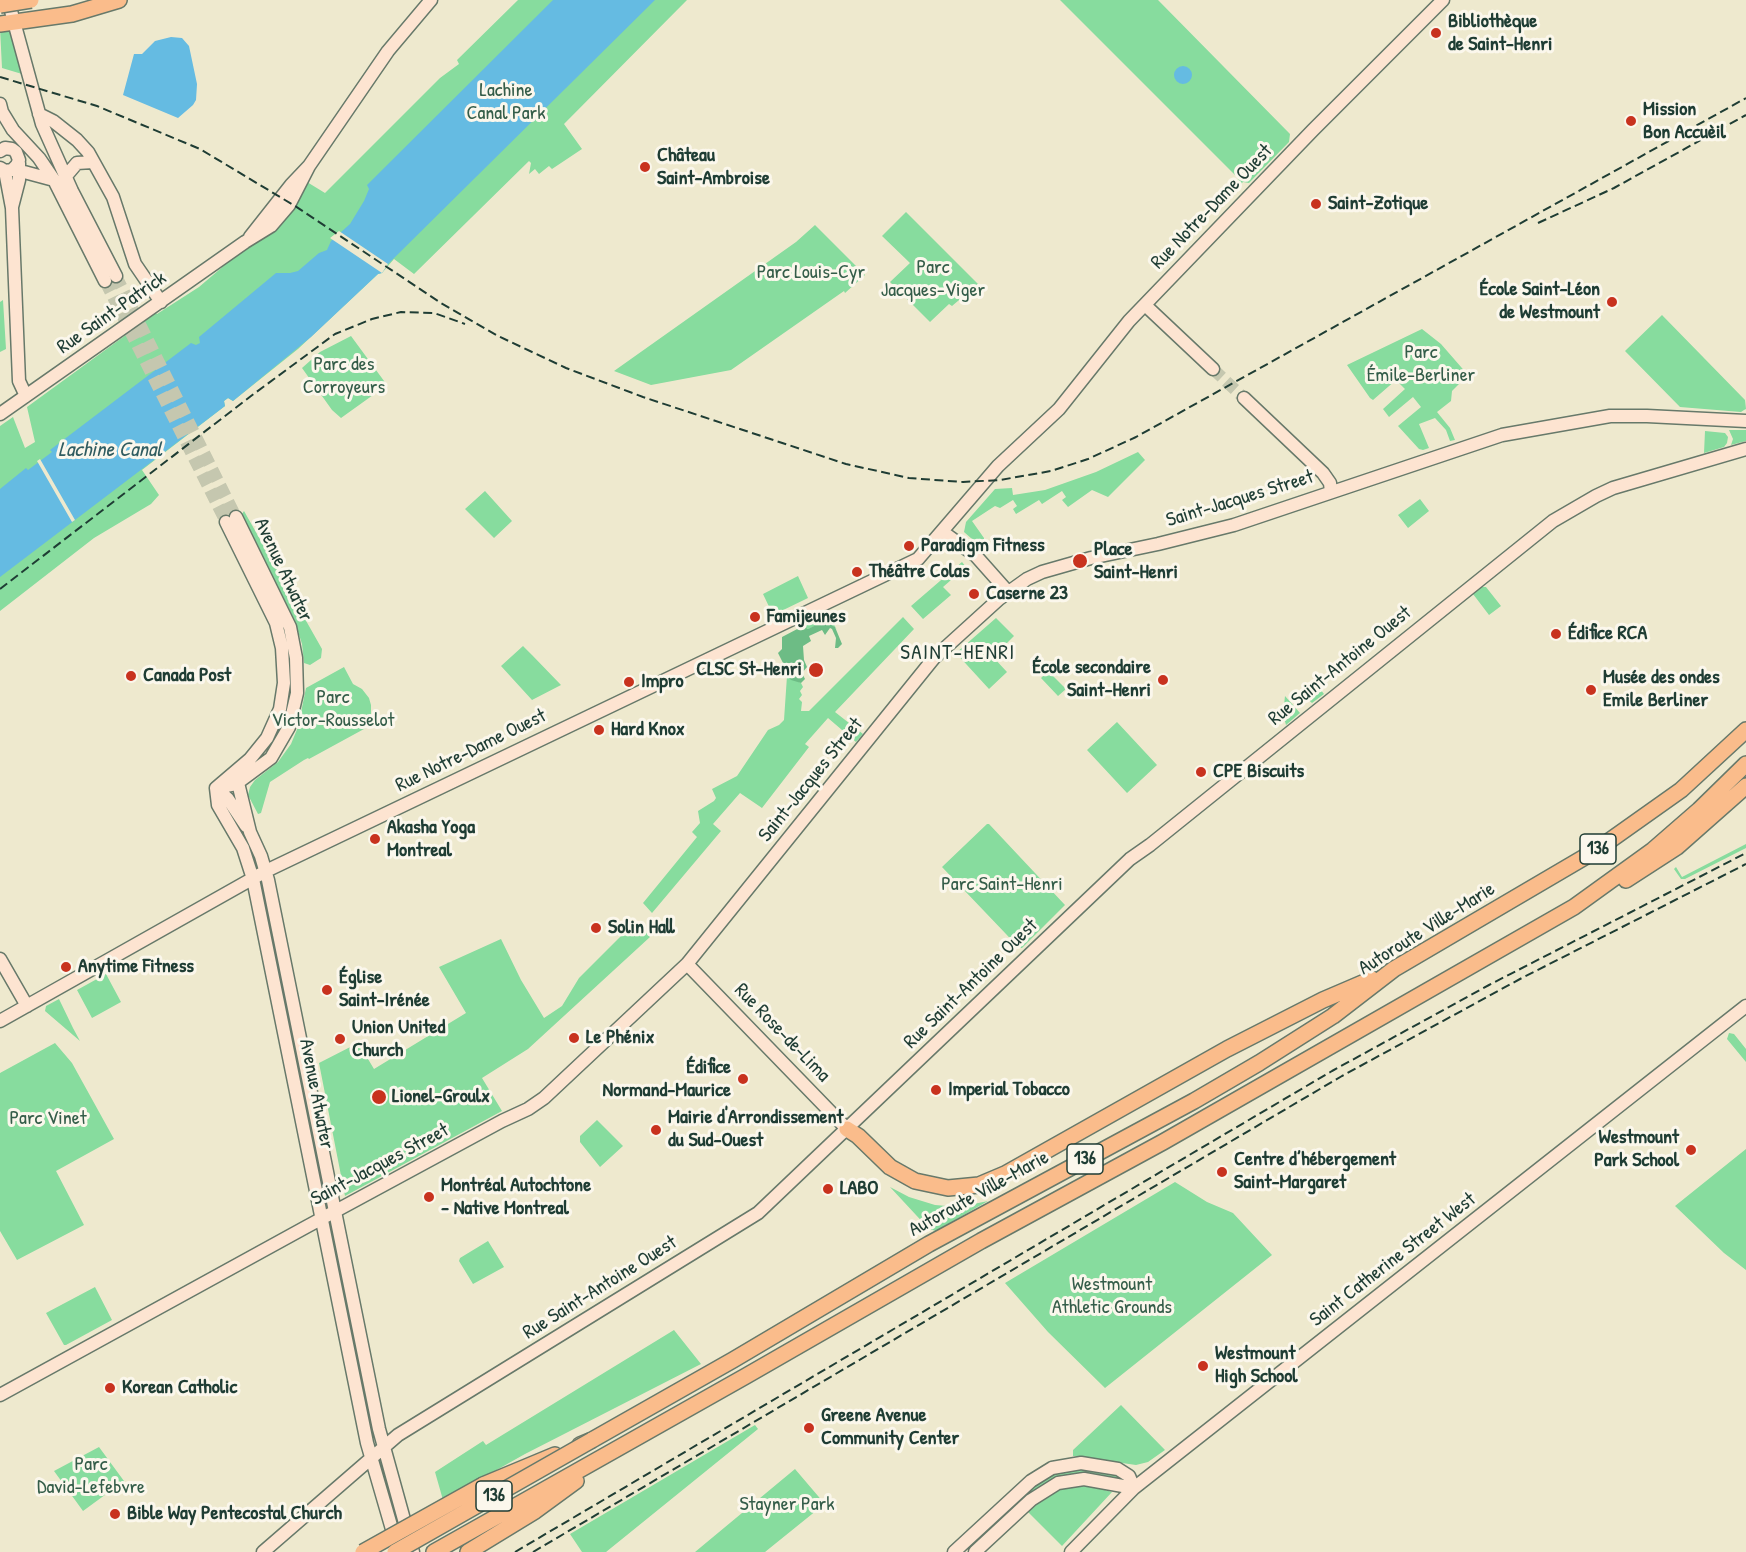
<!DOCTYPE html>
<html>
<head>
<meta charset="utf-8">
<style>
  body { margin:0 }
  canvas { display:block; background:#eee9ce }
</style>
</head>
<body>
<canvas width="1746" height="1552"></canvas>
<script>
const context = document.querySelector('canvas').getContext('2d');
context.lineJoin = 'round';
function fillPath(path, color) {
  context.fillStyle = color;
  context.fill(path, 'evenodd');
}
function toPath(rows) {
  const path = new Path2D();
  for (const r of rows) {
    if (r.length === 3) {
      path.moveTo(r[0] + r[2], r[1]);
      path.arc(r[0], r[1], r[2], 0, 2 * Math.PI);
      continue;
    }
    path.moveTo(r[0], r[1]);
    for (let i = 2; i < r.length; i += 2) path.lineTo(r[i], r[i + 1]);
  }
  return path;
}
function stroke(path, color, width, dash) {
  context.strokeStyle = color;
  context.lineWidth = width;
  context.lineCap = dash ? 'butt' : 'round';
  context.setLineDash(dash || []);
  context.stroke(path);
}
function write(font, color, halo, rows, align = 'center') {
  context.font = font + ' "Patrick Hand",sans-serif';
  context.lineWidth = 6;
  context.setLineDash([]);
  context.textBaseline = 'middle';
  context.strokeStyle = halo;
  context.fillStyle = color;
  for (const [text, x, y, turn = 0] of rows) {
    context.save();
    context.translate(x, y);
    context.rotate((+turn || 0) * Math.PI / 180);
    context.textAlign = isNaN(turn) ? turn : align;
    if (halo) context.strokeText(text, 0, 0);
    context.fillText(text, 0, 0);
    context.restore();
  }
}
const green = toPath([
  [518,0,687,0,564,124,582,149,552,169,549,166,539,174,535,169,529,174,531,163,529,161,414,274,394,259,382,273,378,274,298,349,233,401,228,398,224,401,225,406,142,470,159,495,151,504,94,538,0,611,0,426,13,417,25,448,35,442,27,407,156,313,157,314,199,287,233,258,271,232,307,182,325,193,440,78,459,64,457,60],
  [1060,0,1158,0,1290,134,1289,142,1249,183,1243,182,1241,184,1237,177],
  [0,28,10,29,22,74,2,68],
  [906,212,978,284,952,306,949,304,930,322,890,282,910,263,882,236],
  [815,225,865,275,845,293,844,291,731,370,651,385,614,371,796,242],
  [3,300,6,349,0,352,0,302],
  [1662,315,1745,400,1746,409,1744,410,1741,412,1680,407,1625,351],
  [1422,329,1441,344,1468,375,1452,391,1451,401,1437,412,1450,428,1455,440,1450,441,1446,430,1435,418,1419,424,1429,448,1423,450,1419,449,1398,426,1421,407,1413,397,1389,417,1383,409,1405,389,1396,380,1373,400,1370,398,1347,365],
  [351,336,387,385,341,418,332,410,302,368,320,352],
  [1729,430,1746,430,1746,441,1731,445,1733,439],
  [1705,431,1725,433,1728,437,1727,443,1724,447,1704,453],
  [1138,452,1145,460,1108,497,1092,490,1068,507,1062,500,1066,497,1062,491,1042,504,1039,500,1016,514,1013,509,1017,506,1013,500,1000,508,995,506,972,521,984,538,984,544,980,546,964,532,966,522,995,489,1012,488,1013,495,1045,490,1096,472],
  [485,491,512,521,494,538,465,509],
  [1420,499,1429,511,1408,528,1398,515],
  [244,511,322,649,321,658,310,665,304,663,302,644,294,619,242,514],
  [962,562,966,567,943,587,951,595,923,619,911,606],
  [798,576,808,598,773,615,763,594],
  [1481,587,1486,587,1501,606,1489,615,1473,594],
  [829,615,837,630,835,627,824,622,808,629,803,626],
  [903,617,914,629,835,712,863,734,856,742,828,718,805,744,809,747,762,808,740,793,713,824,721,831,652,913,643,903,697,837,692,832,700,823,698,811,714,801,716,798,712,789,737,776,768,730,779,725,784,720,787,676,801,683,803,687,800,691,802,695,799,699,802,702,801,711,809,711],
  [996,618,1014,636,993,657,1007,672,989,689,956,653],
  [523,646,532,655,561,685,532,700,501,666],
  [344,667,353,684,362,689,369,698,371,705,371,715,375,723,309,759,308,758,304,760,270,782,261,813,258,814,248,795,250,787,255,780,278,762,291,744,298,727,306,688],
  [1048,671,1066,689,1058,696,1041,678],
  [1316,684,1324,694,1312,703,1303,695],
  [1285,696,1300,713,1286,725,1283,714],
  [1117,722,1157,765,1127,793,1087,750],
  [987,824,989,824,1065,905,1022,948,1019,948,1006,934,942,867],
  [1746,844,1746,848,1685,879,1681,879,1674,869,1676,867,1682,877],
  [636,921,650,937,528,1049,482,1078,502,1111,345,1196,319,1063,360,1042,362,1049,374,1069,466,1013,439,967,501,939,521,980,544,1018,562,1006,579,978],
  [106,974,121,1002,92,1018,77,990],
  [59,999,73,1028,80,1041,45,1011,46,1006],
  [1729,1033,1734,1034,1746,1049,1746,1062,1727,1039],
  [55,1043,72,1063,114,1139,56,1171,84,1225,17,1260,0,1231,0,1073],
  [597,1120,623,1146,600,1167,580,1142,580,1136],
  [1746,1149,1746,1270,1724,1253,1675,1206],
  [1175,1182,1207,1202,1233,1213,1272,1255,1105,1388,1048,1332,1005,1283],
  [890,1187,909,1197,935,1205,959,1207,988,1201,936,1231,929,1229],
  [488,1241,504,1267,473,1284,459,1261,460,1258],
  [95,1287,112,1320,66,1345,64,1345,46,1313],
  [674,1330,701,1364,525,1454,443,1500,435,1472,483,1441,486,1445],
  [1121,1405,1165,1450,1148,1462,1136,1465,1073,1456,1073,1450],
  [755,1425,758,1429,606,1552,582,1552,570,1534],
  [99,1447,124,1481,83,1511,54,1471],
  [1074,1468,1112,1472,1121,1477,1119,1480,1084,1474,1058,1478,1041,1486,995,1525,993,1523,1034,1484,1058,1471],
  [795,1469,824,1503,822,1506,765,1552,695,1552],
  [1075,1486,1091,1486,1112,1492,1062,1546,1028,1512,1037,1502,1054,1491]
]);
const forest = toPath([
  [824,621,835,627,842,644,838,648,835,648,836,638,832,629,830,628,825,635,822,630,809,636,811,641,803,646,804,660,807,667,802,673,805,679,801,683,791,680,787,676,786,669,778,653,782,649,782,637,803,626,808,629]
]);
const water = toPath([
  [553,0,655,0,388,264,382,273,378,274,311,337,233,401,228,398,224,401,225,406,0,577,0,489,26,468,28,470,52,452,50,450,191,343,196,345,200,343,199,337,276,273,290,273,298,271,319,253,327,250,331,241,350,224,364,201,369,189,367,185],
  [171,37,182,38,189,46,197,84,196,100,193,105,178,118,123,95,134,54,142,54,155,41],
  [1183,75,9]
]);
const pier = toPath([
  [339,231,388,264,382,273,330,238],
  [40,459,75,520,72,522,37,461]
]);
const secondaryTunnel = toPath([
  [116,276,236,517],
  [105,281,226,522],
  [1213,369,1244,398]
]);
const secondary = toPath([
  [8,0,42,124,72,191,116,276],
  [0,104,2,112,13,130,39,158,54,180,105,281],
  [39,114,53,121,77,140,88,152,113,197,135,264,161,302],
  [0,151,5,148,12,149,16,152,19,160,17,165,12,170,5,171,0,168],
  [13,169,54,180],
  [5,171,12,208,19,381,26,396],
  [66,176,77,163,93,162],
  [12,207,19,180,19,163],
  [250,237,291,185,309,166,388,51,431,0],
  [1145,305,1213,369],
  [1244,398,1323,473,1330,483,1331,492],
  [0,414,245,242,271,226,289,205,309,166],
  [943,532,976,556,1008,592],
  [238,783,250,832,261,856,268,880,379,1429,413,1552],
  [216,788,218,805,243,848,253,879,367,1443,396,1543],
  [216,788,236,784,271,758,289,727,297,693,296,658,290,627,236,517],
  [216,788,250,759,267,738,280,709,284,683,282,648,276,623,226,522],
  [216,788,228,799,246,826],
  [0,959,27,1006],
  [687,964,847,1129],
  [0,1021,266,871,918,559,998,466,1059,409,1129,321,1313,130,1443,0],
  [0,1395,306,1227,502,1121,528,1109,544,1098,687,964,934,658,999,599,1027,579,1042,572,1091,558,1158,544,1234,525,1502,435,1610,416,1647,416,1746,421],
  [263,1552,398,1435,758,1213,1130,859,1150,845,1553,521,1596,496,1613,488,1746,449],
  [954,1552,1031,1481,1052,1468,1081,1463,1118,1469,1129,1476,1134,1488],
  [975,1552,1031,1500,1058,1483,1084,1479,1134,1488],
  [1071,1552,1134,1488,1746,1006]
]);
const highway = toPath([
  [0,24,72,14,119,0],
  [1626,880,1677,847,1746,786],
  [847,1129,858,1136,890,1167,915,1181,948,1188,979,1185,1005,1174,1227,1049,1323,1000,1372,979],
  [580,1445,592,1440,733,1360,929,1244,1194,1101,1259,1063,1333,1016,1394,969,1595,851,1681,790,1746,730],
  [483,1485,555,1455],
  [434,1552,746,1376,981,1241,1163,1142,1574,907,1653,850,1699,810,1746,764],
  [468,1552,535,1511,576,1481]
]);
const rail = toPath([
  [0,77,97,106,200,149,295,206,441,303,498,336,566,368,643,397,846,464,909,478,963,482,1000,480,1051,471,1088,459,1136,437,1746,98],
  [1538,223,1614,188,1746,115],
  [0,589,251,396,335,334,372,319,401,312,434,313,465,324],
  [515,1552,1332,1071,1489,985,1746,853],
  [533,1552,1342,1076,1520,979,1746,864]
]);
const highwayBridge = toPath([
  [0,5,31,0],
  [363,1552,483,1485],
  [395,1552,592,1440]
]);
const markers = [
  [1436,33,6,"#c8321e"],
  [1631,121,6,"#c8321e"],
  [645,167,6,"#c8321e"],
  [1316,204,6,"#c8321e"],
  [1612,302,6,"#c8321e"],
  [909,546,6,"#c8321e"],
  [1080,561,8,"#c8321e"],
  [857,572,6,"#c8321e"],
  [974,594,6,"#c8321e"],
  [755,617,6,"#c8321e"],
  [1556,634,6,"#c8321e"],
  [816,670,8,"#c8321e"],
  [131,676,6,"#c8321e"],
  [1163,680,6,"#c8321e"],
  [629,682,6,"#c8321e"],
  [1591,690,6,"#c8321e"],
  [599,730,6,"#c8321e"],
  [1201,772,6,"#c8321e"],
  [375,839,6,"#c8321e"],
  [596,928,6,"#c8321e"],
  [66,967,6,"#c8321e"],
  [327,990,6,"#c8321e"],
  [574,1038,6,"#c8321e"],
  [340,1039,6,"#c8321e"],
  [743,1079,6,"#c8321e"],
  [936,1090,6,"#c8321e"],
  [379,1097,8,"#c8321e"],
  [656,1130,6,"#c8321e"],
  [1691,1150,6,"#c8321e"],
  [1222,1172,6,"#c8321e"],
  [828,1189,6,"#c8321e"],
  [429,1197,6,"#c8321e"],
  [1203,1366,6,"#c8321e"],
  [110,1388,6,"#c8321e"],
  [809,1428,6,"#c8321e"],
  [115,1514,6,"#c8321e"]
];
const shields = [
  [1598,849,36],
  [1085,1159,36],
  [494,1496,36]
];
const shieldNames = [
  ["136",1598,849],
  ["136",1085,1159],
  ["136",494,1496]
];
const poiNames = [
  ["Bibliothèque",1448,22],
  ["de Saint-Henri",1448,45],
  ["Mission",1643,110],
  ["Bon Accuèil",1643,133],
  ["Château",657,156],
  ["Saint-Ambroise",657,179],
  ["Saint-Zotique",1328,204],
  ["École Saint-Léon",1600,290,"right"],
  ["de Westmount",1600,313,"right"],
  ["Paradigm Fitness",921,546],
  ["Place",1094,550],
  ["Saint-Henri",1094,573],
  ["Théâtre Colas",869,572],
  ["Caserne 23",986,594],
  ["Famijeunes",767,617],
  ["Édifice RCA",1568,634],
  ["École secondaire",1151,668,"right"],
  ["Saint-Henri",1151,691,"right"],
  ["CLSC St-Henri",802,670,"right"],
  ["Canada Post",143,676],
  ["Musée des ondes",1603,678],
  ["Emile Berliner",1603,701],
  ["Impro",641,682],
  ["Hard Knox",611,730],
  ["CPE Biscuits",1213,772],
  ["Akasha Yoga",387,828],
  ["Montreal",387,851],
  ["Solin Hall",608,928],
  ["Anytime Fitness",78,967],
  ["Église",339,978],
  ["Saint-Irénée",339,1001],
  ["Union United",352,1028],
  ["Church",352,1051],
  ["Le Phénix",586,1038],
  ["Édifice",731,1068,"right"],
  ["Normand-Maurice",731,1091,"right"],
  ["Imperial Tobacco",948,1090],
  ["Lionel-Groulx",392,1097],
  ["Mairie d'Arrondissement",668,1118],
  ["du Sud-Ouest",668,1141],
  ["Westmount",1679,1138,"right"],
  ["Park School",1679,1161,"right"],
  ["Centre d’hébergement",1234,1160],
  ["Saint-Margaret",1234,1183],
  ["Montréal Autochtone",441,1186],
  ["- Native Montreal",441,1209],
  ["LABO",840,1189],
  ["Westmount",1215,1354],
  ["High School",1215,1377],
  ["Korean Catholic",122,1388],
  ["Greene Avenue",821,1416],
  ["Community Center",821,1439],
  ["Bible Way Pentecostal Church",127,1514]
];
const parkNames = [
  ["Lachine",506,91],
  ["Canal Park",506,114],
  ["Parc",933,268],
  ["Jacques-Viger",933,291],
  ["Parc Louis-Cyr",811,273],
  ["Parc",1421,353],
  ["Émile-Berliner",1421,376],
  ["Parc des",344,365],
  ["Corroyeurs",344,388],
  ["Parc",333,698],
  ["Victor-Rousselot",333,721],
  ["Parc Saint-Henri",1002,885],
  ["Parc Vinet",48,1119],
  ["Westmount",1112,1285],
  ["Athletic Grounds",1112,1308],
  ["Parc",91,1465],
  ["David-Lefebvre",91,1488],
  ["Stayner Park",787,1505]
];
const streetNames = [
  ["Rue Notre-Dame Ouest",1212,207,-46],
  ["Rue Saint-Patrick",112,313,-35],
  ["Saint-Jacques Street",1240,499,-17],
  ["Avenue Atwater",283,570,65],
  ["Rue Saint-Antoine Ouest",1340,666,-39],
  ["Rue Notre-Dame Ouest",471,751,-26],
  ["Saint-Jacques Street",811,780,-51],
  ["Autoroute Ville-Marie",1427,929,-32],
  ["Rue Saint-Antoine Ouest",971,984,-44],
  ["Rue Rose-de-Lima",782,1033,46],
  ["Avenue Atwater",316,1094,79],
  ["Saint-Jacques Street",380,1165,-28],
  ["Autoroute Ville-Marie",979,1194,-29],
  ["Saint Catherine Street West",1393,1260,-38],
  ["Rue Saint-Antoine Ouest",600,1288,-32]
];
const waterNames = [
  ["Lachine Canal",110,450]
];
const neighbourhoodNames = [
  ["SAINT-HENRI",958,653]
];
fillPath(green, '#87dc9e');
fillPath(forest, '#6dbc85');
fillPath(water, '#65bbe2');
fillPath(pier, '#eee9ce');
stroke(secondaryTunnel, '#c5c7af', 12, [12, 6]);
stroke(secondary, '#67796a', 15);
stroke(highway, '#67796a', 18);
stroke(secondary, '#fde4d1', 12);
stroke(highway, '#fabc8b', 15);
stroke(rail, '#1f3d34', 2, [9, 4.5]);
stroke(highwayBridge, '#67796a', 18, []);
stroke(highwayBridge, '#fabc8b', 15);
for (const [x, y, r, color] of markers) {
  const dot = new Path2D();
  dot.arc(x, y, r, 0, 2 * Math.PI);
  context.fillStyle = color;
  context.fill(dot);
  stroke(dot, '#fbf7ec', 2);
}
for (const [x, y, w] of shields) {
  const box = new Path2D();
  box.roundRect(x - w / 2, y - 15, w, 30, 4.5);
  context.fillStyle = '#fbf7ec';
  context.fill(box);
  stroke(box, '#1f3d34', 1.5);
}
write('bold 18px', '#1f3d34', null, shieldNames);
write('bold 20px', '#1f3d34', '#fbf7ec', poiNames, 'left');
write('20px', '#345d49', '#fbf7ec', parkNames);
write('20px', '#1f3d34', '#fbf7ec', streetNames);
write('italic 21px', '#305c60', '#fbf7ec', waterNames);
context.letterSpacing = '1.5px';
write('21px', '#1f3d34', '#fbf7ec', neighbourhoodNames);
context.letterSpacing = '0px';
</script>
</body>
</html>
